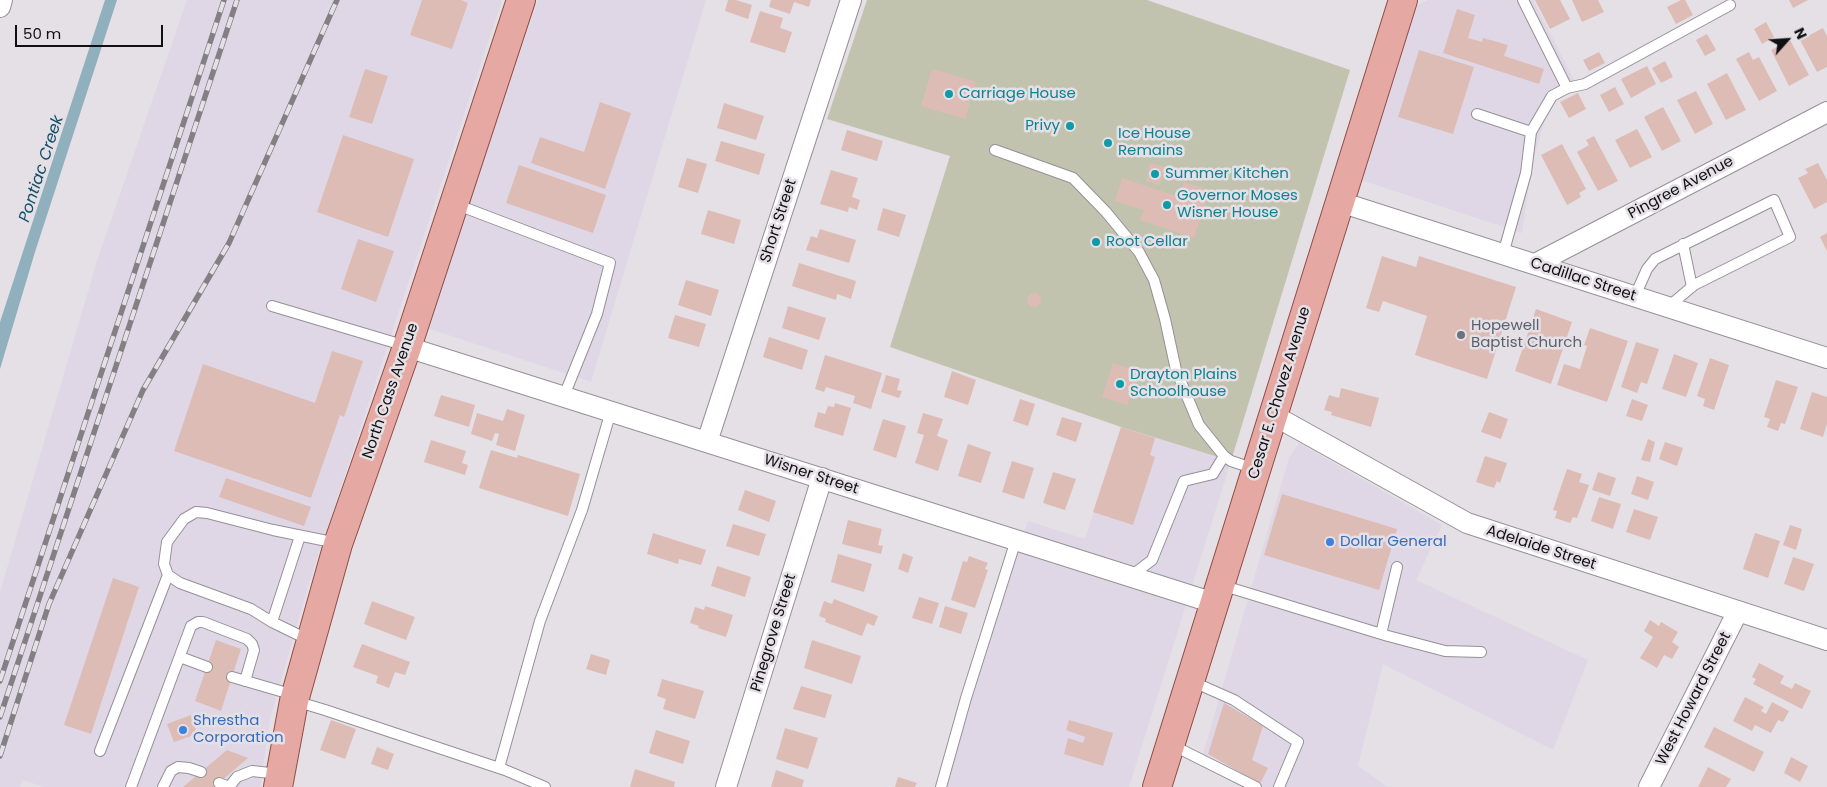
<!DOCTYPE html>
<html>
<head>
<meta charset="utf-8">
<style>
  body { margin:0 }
  #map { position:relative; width:1827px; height:787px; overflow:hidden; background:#e4e0e6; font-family:Poppins,sans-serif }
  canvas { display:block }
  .north { position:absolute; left:1762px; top:15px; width:50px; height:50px; -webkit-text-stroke:4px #e4e0e6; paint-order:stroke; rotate:64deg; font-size:14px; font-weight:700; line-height:20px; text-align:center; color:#100f11 }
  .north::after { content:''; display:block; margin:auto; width:18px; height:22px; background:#100f11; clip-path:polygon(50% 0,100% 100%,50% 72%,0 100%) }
  .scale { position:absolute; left:15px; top:25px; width:148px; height:22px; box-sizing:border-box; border:2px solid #100f11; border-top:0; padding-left:6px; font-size:15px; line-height:18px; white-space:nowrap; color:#100f11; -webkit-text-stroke:4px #e4e0e6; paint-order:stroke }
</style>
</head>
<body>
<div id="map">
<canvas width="1827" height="787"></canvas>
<div class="north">N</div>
<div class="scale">50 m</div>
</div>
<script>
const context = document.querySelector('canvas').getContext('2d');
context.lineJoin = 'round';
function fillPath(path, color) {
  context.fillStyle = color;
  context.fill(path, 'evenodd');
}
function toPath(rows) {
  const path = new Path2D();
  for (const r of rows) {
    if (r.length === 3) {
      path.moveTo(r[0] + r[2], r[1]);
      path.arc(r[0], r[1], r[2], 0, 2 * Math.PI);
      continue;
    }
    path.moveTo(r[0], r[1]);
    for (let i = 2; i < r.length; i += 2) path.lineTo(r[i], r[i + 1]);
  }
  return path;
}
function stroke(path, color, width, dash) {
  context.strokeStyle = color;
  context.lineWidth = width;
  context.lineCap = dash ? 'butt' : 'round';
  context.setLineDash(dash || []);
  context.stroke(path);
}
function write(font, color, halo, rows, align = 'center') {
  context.font = font + ' Poppins,sans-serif';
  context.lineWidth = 5;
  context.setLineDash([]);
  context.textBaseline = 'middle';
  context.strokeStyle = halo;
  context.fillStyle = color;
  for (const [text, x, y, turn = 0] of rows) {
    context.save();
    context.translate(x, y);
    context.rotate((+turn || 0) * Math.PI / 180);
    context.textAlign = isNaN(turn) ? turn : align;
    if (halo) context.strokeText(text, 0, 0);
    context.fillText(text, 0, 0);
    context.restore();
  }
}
const built = toPath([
  [187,0,502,0,309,583,270,719,260,787,44,787,23,780,20,787,0,787,0,592,97,261],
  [538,0,706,0,591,382,427,328],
  [1428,0,1533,0,1578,88,1558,98,1546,116,1532,164,1522,233,1361,180,1416,6],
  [1121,427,1231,461,1129,787,945,787,1014,560,1028,521,1085,539],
  [1299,443,1442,525,1416,580,1588,660,1553,750,1383,664,1358,766,1388,787,1246,787,1200,764,1289,458]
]);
const green = toPath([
  [867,0,1147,0,1350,70,1231,461,1121,427,890,347,950,156,827,119]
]);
const water = toPath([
  [105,0,117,0,35,252,0,369,0,322]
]);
const building = toPath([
  [422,0,461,0,468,3,452,49,410,35],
  [728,0,736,0,752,5,748,19,725,11],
  [771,0,811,0,809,7,794,2,790,14,769,7],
  [1535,0,1560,0,1570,19,1550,29],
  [1572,0,1598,0,1604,12,1582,22],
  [1681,0,1685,0,1693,15,1676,24,1667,7],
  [1789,0,1808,0,1793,8],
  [1457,9,1475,15,1468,38,1482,42,1483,38,1508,45,1504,56,1544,69,1539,84,1443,53],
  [760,11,783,18,780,28,792,32,785,53,750,42],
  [1766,22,1774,37,1762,44,1754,29],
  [1823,28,1827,36,1827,67,1817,72,1800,40],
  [1707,34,1716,50,1705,56,1696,40],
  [1790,40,1809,75,1789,86,1771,50],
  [1419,50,1474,67,1453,134,1398,117],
  [1599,52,1605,63,1589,71,1583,60],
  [1749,52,1753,60,1759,57,1777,91,1759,101,1736,59],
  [1665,61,1673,77,1661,83,1652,68],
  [1647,66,1656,84,1631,98,1621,79],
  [365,69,388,76,372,124,349,117],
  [932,69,976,82,965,119,921,106],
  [1727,73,1746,110,1726,120,1707,84],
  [1615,87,1624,104,1609,112,1600,95],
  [1696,91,1713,124,1695,134,1677,100],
  [1578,93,1586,109,1569,118,1560,102],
  [600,102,631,113,605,189,531,163,540,137,584,152],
  [724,103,764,116,756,140,717,128],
  [1663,107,1681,141,1662,151,1644,117],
  [1068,123,1074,124,1073,130,1067,128],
  [1637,129,1652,157,1630,168,1615,140],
  [847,130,883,141,877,161,841,150],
  [343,135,414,159,388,237,317,212],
  [1594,136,1618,181,1598,191,1577,152,1589,145,1586,140],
  [1106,137,1114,140,1111,149,1102,145],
  [721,141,765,154,759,175,715,161],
  [1121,142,1126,144,1124,151,1119,149],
  [1562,144,1586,189,1579,193,1581,197,1567,205,1541,155],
  [687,158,707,164,698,193,678,187],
  [1150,163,1165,167,1160,185,1146,181],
  [1818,163,1827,180,1827,202,1814,209,1798,178,1808,173,1805,169],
  [519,165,606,195,593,233,506,203],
  [831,170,858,178,852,197,860,200,857,210,849,207,848,212,820,204],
  [1122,178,1179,197,1184,182,1209,190,1194,238,1140,220,1144,210,1115,201],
  [883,208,906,215,899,237,877,230],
  [708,210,741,220,734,244,701,234],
  [820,229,856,240,849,263,806,250,811,236,817,238],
  [1827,233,1827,251,1820,237],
  [1096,234,1104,243,1097,249,1089,240],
  [358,239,394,251,376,302,341,289],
  [1382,256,1416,267,1419,256,1516,287,1487,379,1415,355,1427,316,1383,301,1379,312,1366,308],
  [799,263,856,281,851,299,837,294,836,300,792,286],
  [686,280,719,290,711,316,678,305],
  [1034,300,7],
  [788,306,826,318,819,340,782,328],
  [1536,309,1572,322,1551,384,1515,371],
  [675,315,706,324,699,347,668,338],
  [1590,328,1628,341,1607,402,1557,385,1564,364,1580,369,1587,346,1584,345],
  [769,337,808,350,802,370,763,357],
  [1636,342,1659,349,1647,384,1641,382,1637,393,1621,387],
  [332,351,363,361,344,417,340,415,311,498,174,451,203,364,315,403],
  [1674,354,1698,363,1686,397,1662,389],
  [825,355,882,373,871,409,853,403,855,396,826,387,824,392,815,389],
  [1710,358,1729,365,1714,410,1703,406,1705,399,1697,396],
  [1113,363,1138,372,1127,405,1102,397],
  [952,371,976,380,968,405,944,397],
  [886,375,900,379,897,390,902,391,899,398,881,392],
  [1776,380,1798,387,1785,424,1781,423,1778,431,1767,427,1770,419,1764,417],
  [1341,388,1379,398,1371,427,1331,415,1332,412,1324,410,1329,395,1339,398],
  [1812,392,1827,397,1827,424,1823,437,1800,429],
  [441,395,475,405,469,427,434,416],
  [1020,399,1035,404,1028,426,1013,421],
  [1632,399,1648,405,1642,421,1626,416],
  [835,403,851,408,843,436,814,427,818,412,825,414,828,406,834,407],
  [507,409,525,415,515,451,496,445,499,434,495,433,492,441,471,434,477,413,503,421],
  [1489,412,1508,419,1501,439,1481,432],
  [923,413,943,419,937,436,948,440,938,471,915,463,924,435,917,433],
  [1062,417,1082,423,1076,442,1056,435],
  [883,419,906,426,896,458,873,450],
  [1121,427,1155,438,1150,455,1155,457,1133,525,1093,512],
  [1648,439,1655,442,1650,462,1641,460],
  [431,440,466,451,462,463,468,465,465,475,424,462],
  [1665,442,1683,448,1677,466,1659,459],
  [968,444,991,452,981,483,958,476],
  [491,450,517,458,518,455,580,474,568,516,479,488],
  [1485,456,1507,463,1500,483,1497,481,1494,488,1476,482],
  [1012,461,1034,468,1024,499,1002,492],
  [1567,469,1582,474,1579,482,1589,485,1577,518,1573,517,1570,523,1555,518,1557,511,1553,510],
  [1053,472,1076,479,1065,510,1043,503],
  [1598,472,1616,478,1610,496,1592,490],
  [1637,476,1654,482,1648,500,1631,494],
  [226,478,311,507,304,526,219,497],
  [745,490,776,501,769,522,738,510],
  [1282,494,1397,529,1379,590,1264,555],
  [1599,497,1621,504,1613,529,1591,521],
  [1634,509,1658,517,1650,540,1626,532],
  [848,520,882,529,878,545,883,546,881,554,842,544],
  [733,524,766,534,759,556,726,546],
  [1790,525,1802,529,1796,550,1783,545],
  [653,533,706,550,701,565,679,559,678,564,647,554],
  [1755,533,1780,541,1768,578,1743,569],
  [903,553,913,557,908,573,898,569],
  [838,554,872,564,864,592,831,582],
  [969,556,988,563,985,569,988,570,975,608,951,600,963,561,967,562],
  [1793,557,1814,564,1804,591,1784,584],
  [717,566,751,577,745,597,711,586],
  [113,578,139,587,91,734,64,725],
  [919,597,939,603,932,624,912,618],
  [834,599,878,616,874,626,867,623,862,636,825,622,826,619,819,616,824,601,832,604],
  [372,601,415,617,406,640,364,624],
  [705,606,733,615,726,637,698,628,699,626,690,623,695,607,704,610],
  [945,606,968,613,961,634,939,627],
  [1650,620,1659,626,1661,622,1678,632,1672,642,1679,647,1672,659,1664,655,1657,668,1640,658,1653,637,1644,631],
  [216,640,241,649,221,711,195,701],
  [812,640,861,656,852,684,804,668],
  [362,644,410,662,405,675,395,672,389,688,376,683,378,676,353,667],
  [591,654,610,660,606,675,586,669],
  [1759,663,1784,676,1780,683,1792,689,1795,683,1811,691,1802,709,1753,684,1756,679,1752,677],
  [662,679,704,691,695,719,663,709,666,699,657,696],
  [801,686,832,695,825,718,793,709],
  [1745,697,1764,707,1761,711,1766,714,1772,702,1789,711,1783,722,1778,720,1771,733,1755,725,1752,731,1733,721],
  [1224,703,1263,726,1252,760,1268,768,1260,784,1208,754],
  [191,715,197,734,174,742,167,724],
  [331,720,356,729,345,759,320,750],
  [1069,720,1113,733,1103,766,1064,754,1068,738,1083,743,1085,737,1066,730],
  [1714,727,1764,752,1754,772,1704,747],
  [785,728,818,738,808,769,776,759],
  [656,730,690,741,683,764,649,753],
  [377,747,394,754,388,770,371,764],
  [227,750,248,758,214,787,183,787],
  [1791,757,1808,766,1800,782,1784,773],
  [1708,767,1731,779,1726,787,1698,787],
  [635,769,675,782,674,787,630,787],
  [776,770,804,780,802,787,771,787],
  [898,777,917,783,915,787,895,787]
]);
const lane = toPath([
  [1523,0,1567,88],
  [1477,114,1531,132],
  [995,150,1073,178,1106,212,1139,252,1154,280,1165,319,1176,370,1199,425,1224,456,1231,461,1255,469],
  [455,204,610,263,597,314,564,396],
  [1683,244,1692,287],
  [1503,254,1526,173,1531,132,1552,96,1567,88,1585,84,1730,5],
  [1635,296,1647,269,1655,259,1774,200,1790,237,1694,285,1668,307],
  [272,306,406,346],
  [1131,576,1152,560,1184,481,1213,474,1224,456],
  [1221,585,1388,636,1445,651,1481,652],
  [272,622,300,536],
  [1381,634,1397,567],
  [309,640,272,622,251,609,180,583,168,575,164,564,167,542,184,519,196,512,207,513,273,530,337,543],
  [180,657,207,667],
  [232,677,294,695],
  [1191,681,1234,700,1298,742,1279,787],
  [295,701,325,710,505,770,545,787],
  [1172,745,1256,787],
  [100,751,168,575],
  [499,768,540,621,582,510,611,411],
  [219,783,229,787],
  [131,787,191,626,198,622,203,622,247,639,252,644,254,650,245,681],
  [163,787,171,771,178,767,189,768,201,772],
  [229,787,237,777,252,771,279,774],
  [941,787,966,698,1016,540]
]);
const street = toPath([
  [0,7,2,0],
  [1340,202,1827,358],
  [1535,264,1827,112],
  [407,347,1214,603],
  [1273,415,1467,523,1827,640],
  [707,442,851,0],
  [726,787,822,478],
  [1649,787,1738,611]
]);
const primary = toPath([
  [278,787,294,701,338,544,407,347,521,0],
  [1157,787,1403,0]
]);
const rail = toPath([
  [0,681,224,0],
  [0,717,237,0],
  [0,756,49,604,143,390,229,243,337,0]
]);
const markers = [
  [949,94,5,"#0f9aa8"],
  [1070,126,5,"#0f9aa8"],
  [1108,143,5,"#0f9aa8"],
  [1155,174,5,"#0f9aa8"],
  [1167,205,5,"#0f9aa8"],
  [1096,242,5,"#0f9aa8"],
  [1461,335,5,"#6b7280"],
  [1120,384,5,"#0f9aa8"],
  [1330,542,5,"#3f7fe0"],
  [183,730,5,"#3f7fe0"]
];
const cultureNames = [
  ["Carriage House",959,94],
  ["Privy",1060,126,"right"],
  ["Ice House",1118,134],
  ["Remains",1118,151],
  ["Summer Kitchen",1165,174],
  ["Governor Moses",1177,196],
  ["Wisner House",1177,213],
  ["Root Cellar",1106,242],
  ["Drayton Plains",1130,375],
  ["Schoolhouse",1130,392]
];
const streetNames = [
  ["Pingree Avenue",1681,188,-28],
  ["Short Street",779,221,-72],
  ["Cadillac Street",1583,280,18],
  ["North Cass Avenue",391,391,-71],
  ["Cesar E. Chavez Avenue",1280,393,-73],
  ["Wisner Street",811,475,18],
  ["Adelaide Street",1541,548,18],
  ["Pinegrove Street",774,633,-73],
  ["West Howard Street",1694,699,-63]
];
const worshipNames = [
  ["Hopewell",1471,326],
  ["Baptist Church",1471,343]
];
const shopNames = [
  ["Dollar General",1340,542],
  ["Shrestha",193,721],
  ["Corporation",193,738]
];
const waterNames = [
  ["Pontiac Creek",42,169,-72]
];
fillPath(built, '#dfd7e5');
fillPath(green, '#c2c3af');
fillPath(water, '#90b0be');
fillPath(building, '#debcb6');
stroke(lane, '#959197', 12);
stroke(street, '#959197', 22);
stroke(primary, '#914d47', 30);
stroke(lane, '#fff', 10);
stroke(street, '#fff', 20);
stroke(primary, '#e6a8a2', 28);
stroke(rail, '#838084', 5.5);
stroke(rail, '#e4e0e6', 4, [11]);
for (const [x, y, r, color] of markers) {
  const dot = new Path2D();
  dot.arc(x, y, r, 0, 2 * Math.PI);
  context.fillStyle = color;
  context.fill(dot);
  stroke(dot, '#e4e0e6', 2);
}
write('15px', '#0d838f', '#e4e0e6', cultureNames, 'left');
write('15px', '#100f11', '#e4e0e6', streetNames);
write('15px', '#5b616d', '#e4e0e6', worshipNames, 'left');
write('15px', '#366cbe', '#e4e0e6', shopNames, 'left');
write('italic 16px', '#104f65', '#e4e0e6', waterNames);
</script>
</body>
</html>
